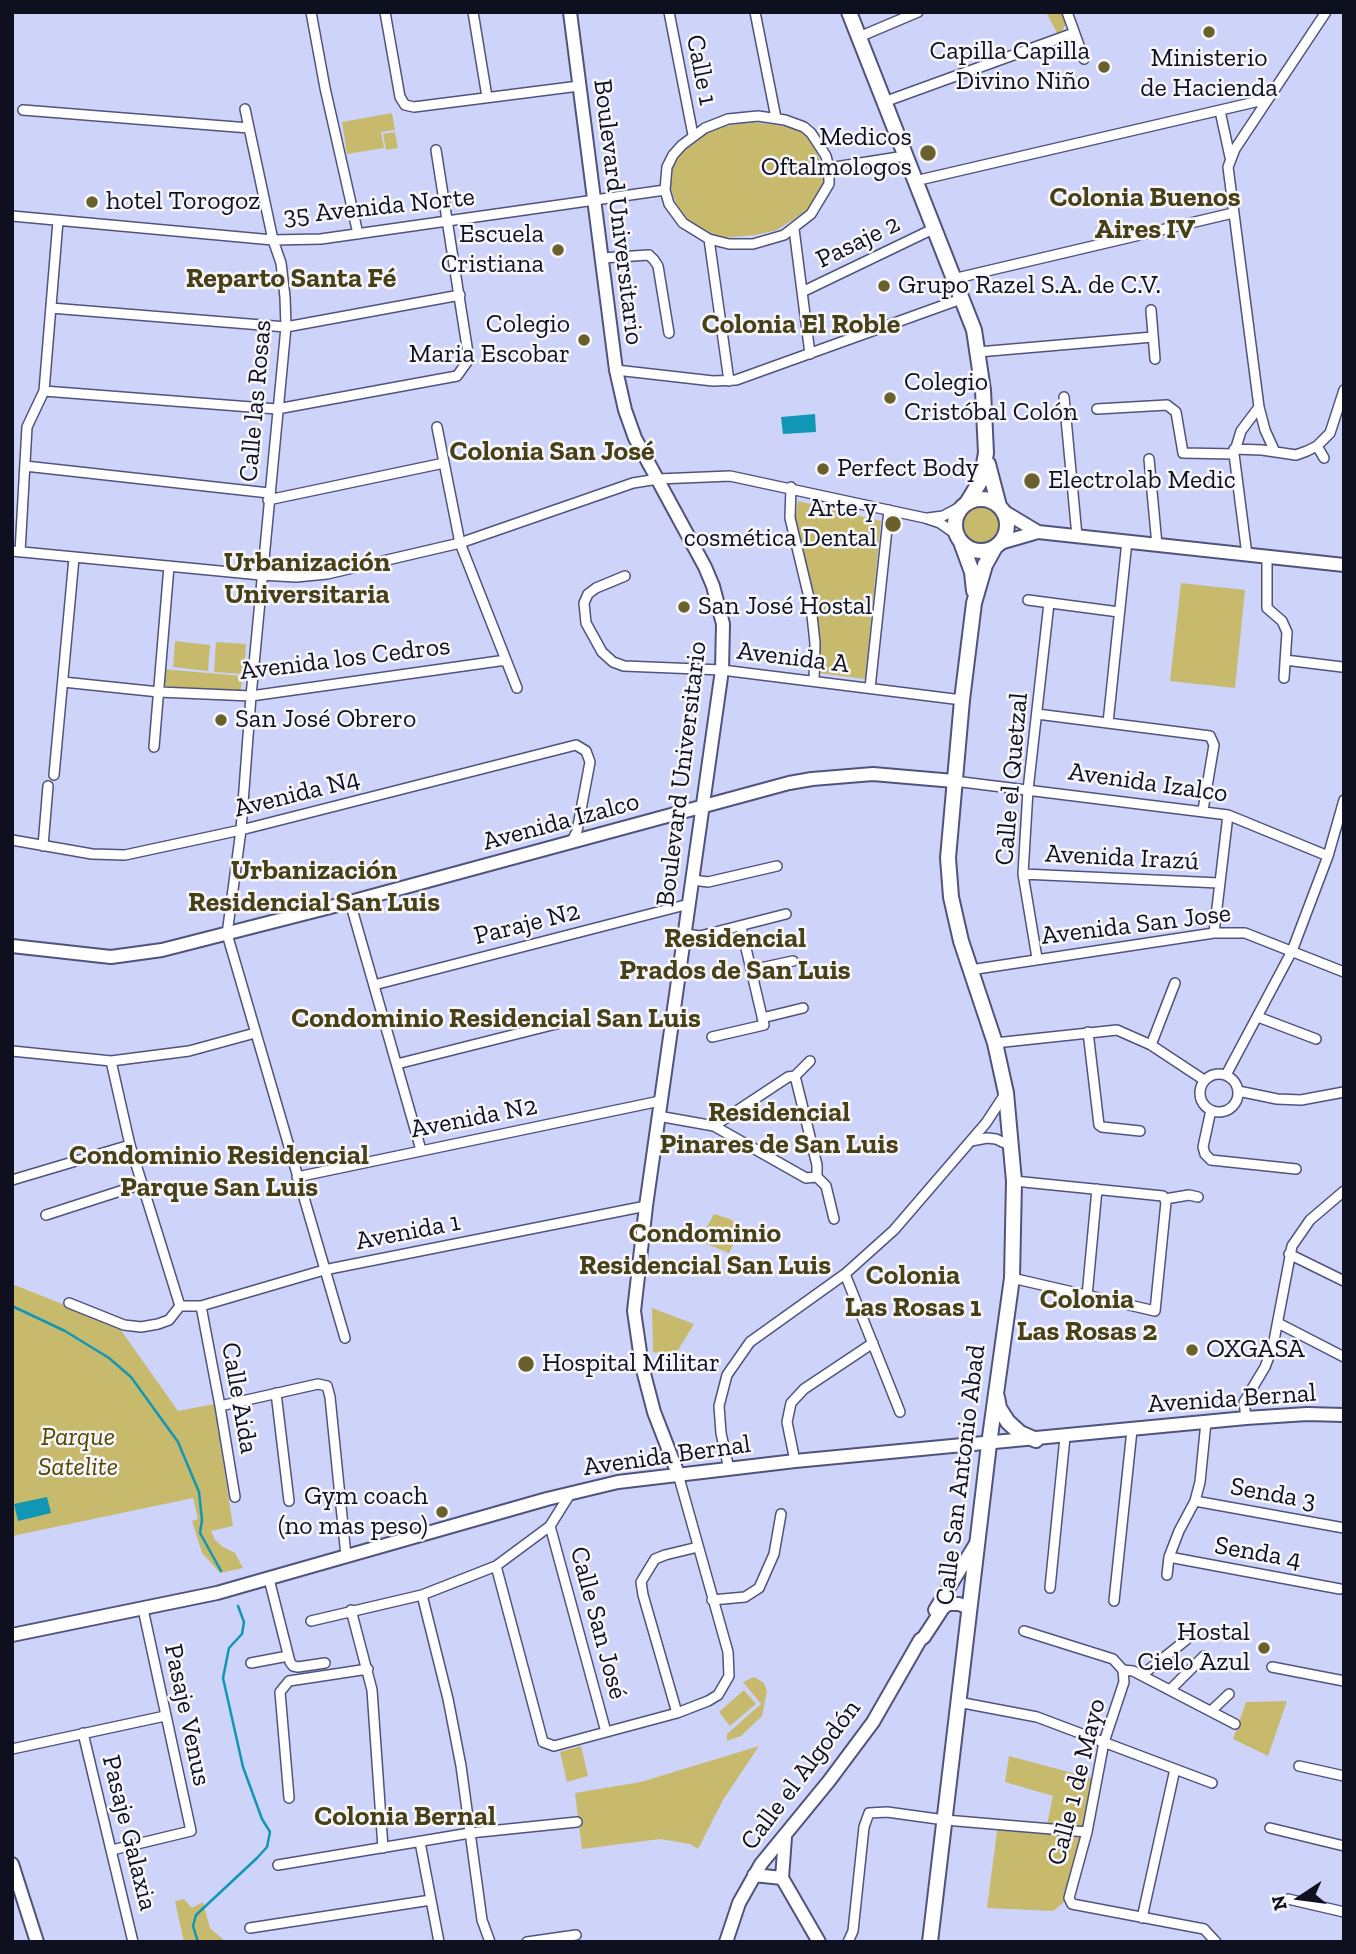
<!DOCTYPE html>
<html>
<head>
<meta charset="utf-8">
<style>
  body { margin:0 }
  #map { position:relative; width:1356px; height:1954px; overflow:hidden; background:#ced3fa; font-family:"Zilla Slab",serif }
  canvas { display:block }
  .frame { position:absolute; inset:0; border:14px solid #0e0f1f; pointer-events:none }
  .north { position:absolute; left:1265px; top:1863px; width:70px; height:70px; -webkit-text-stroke:5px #f6f6fb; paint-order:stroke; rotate:257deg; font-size:19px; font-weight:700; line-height:28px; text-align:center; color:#0e0f1f }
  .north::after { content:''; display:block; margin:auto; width:24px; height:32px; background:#0e0f1f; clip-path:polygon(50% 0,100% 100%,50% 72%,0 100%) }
</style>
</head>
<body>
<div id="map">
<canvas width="1356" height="1954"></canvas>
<div class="frame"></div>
<div class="north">N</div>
</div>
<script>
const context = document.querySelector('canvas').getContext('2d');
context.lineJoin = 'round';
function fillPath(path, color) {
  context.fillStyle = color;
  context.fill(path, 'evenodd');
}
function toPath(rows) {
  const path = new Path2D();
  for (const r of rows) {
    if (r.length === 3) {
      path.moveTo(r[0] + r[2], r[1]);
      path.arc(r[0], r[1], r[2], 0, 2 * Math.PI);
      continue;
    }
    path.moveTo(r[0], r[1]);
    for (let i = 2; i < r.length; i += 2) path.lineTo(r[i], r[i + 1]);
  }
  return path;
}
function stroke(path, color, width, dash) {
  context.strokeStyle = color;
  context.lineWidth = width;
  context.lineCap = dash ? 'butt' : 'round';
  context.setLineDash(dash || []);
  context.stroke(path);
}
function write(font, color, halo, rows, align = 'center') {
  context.font = font + ' "Zilla Slab",serif';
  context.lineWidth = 5;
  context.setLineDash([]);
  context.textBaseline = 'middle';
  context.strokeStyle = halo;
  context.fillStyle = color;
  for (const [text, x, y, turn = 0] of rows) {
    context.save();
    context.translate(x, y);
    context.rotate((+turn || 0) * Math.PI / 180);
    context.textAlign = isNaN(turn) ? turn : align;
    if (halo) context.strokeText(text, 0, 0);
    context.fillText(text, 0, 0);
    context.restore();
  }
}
const green = toPath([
  [1046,12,1063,12,1066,24,1062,31,1057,33],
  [392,113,395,130,381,132,384,148,347,154,342,122],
  [751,122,794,127,805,135,814,146,824,170,822,192,806,211,777,230,756,235,723,238,692,228,679,212,669,183,676,153,712,128],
  [395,132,398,148,386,150,383,134],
  [798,501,881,521,865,679,818,673,819,645,814,599,795,520],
  [981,525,21],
  [1181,583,1245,590,1235,688,1170,681],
  [175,641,210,645,208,671,173,667],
  [216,642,246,644,244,674,214,672],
  [161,669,243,676,240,692,159,689],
  [714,1214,730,1219,741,1228,729,1253,699,1241],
  [12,1284,118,1326,178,1411,214,1404,233,1526,211,1531,215,1540,223,1547,235,1553,243,1568,220,1573,202,1553,192,1521,198,1519,193,1498,12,1536],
  [652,1308,694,1324,675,1355,653,1352],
  [754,1677,764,1683,767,1691,762,1716,741,1736,727,1741,727,1734,761,1704,743,1682],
  [744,1690,756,1704,730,1726,719,1712],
  [1287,1701,1268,1756,1233,1739,1246,1702],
  [581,1746,588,1776,567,1782,560,1752],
  [759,1746,723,1800,698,1849,690,1844,660,1839,582,1849,575,1793,641,1782],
  [1009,1756,1095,1779,1069,1898,1053,1911,987,1908,998,1824,1046,1829,1053,1796,1005,1782],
  [184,1899,192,1908,203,1902,210,1928,226,1942,184,1942,175,1901]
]);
const water = toPath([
  [815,414,816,432,783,434,781,417],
  [47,1497,51,1513,18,1521,14,1504]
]);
const stream = toPath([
  [12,1306,65,1331,109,1358,131,1377,178,1442,199,1492,202,1520,200,1533,221,1571],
  [198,1942,193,1926,196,1915,257,1858,267,1847,270,1832,262,1819,243,1767,223,1678,229,1648,242,1634,244,1622,238,1606]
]);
const street = toPath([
  [311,12,325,88,358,234],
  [385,12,400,97,405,105,414,107,579,86],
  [473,12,487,97],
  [669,12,693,135],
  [755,12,776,118],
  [1067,12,1084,59],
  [859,37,918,12],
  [884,102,1074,33],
  [245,109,273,240,281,263,285,297,286,327,251,696,241,830,227,934,345,1338],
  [23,110,249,128],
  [1220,111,1230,157],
  [758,116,785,120,804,127,811,133,826,156,829,168,829,184,811,214,784,235,753,244,729,244,709,239,683,223,669,204,665,190,667,167,673,155,682,145,705,128,728,119,758,116],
  [829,168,905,156],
  [915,181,1268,99],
  [12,216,273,240,321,239,665,190],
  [794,229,810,354],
  [709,239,729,381],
  [602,258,649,255,654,260,658,266,669,333],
  [953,279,1233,213],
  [802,292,933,229],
  [51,308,286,327,460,295],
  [1151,310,1155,359],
  [978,352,1153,337],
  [616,370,713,381,736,380,961,299],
  [44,391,277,409,457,376,467,362,468,353,436,150],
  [1064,397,1077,536],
  [1097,409,1167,405,1176,412,1183,453,1234,454],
  [437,427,460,543,517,688],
  [1317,446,1324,458],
  [1234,449,1262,450,1296,455,1307,451,1317,446,1330,433,1344,390],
  [1275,452,1265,430,1259,407,1228,167,1235,149,1326,12],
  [1149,459,1157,545],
  [25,466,269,493],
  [791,487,790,518,811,606,815,643,814,681],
  [268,500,444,463],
  [928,518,943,516,962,506],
  [12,551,261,575,296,577,327,574,460,543,633,483,658,479,730,476,925,518,940,523,957,535],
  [20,552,27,427,44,391,58,221],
  [1247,555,1234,454,1241,431,1259,407],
  [1267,558,1267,608,1282,621,1287,632,1284,678],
  [625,576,596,588,588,594,584,603,586,623,602,652,613,662,624,666,722,670,962,700],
  [1028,600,1119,612],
  [1285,660,1342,667],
  [63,682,159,692,251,696,506,660],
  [870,688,889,510],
  [1037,714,1210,736,1214,745,1203,810],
  [1108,723,1127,541],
  [154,747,169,566],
  [54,775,74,558],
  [954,781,1228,815,1328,856],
  [12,840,92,854,125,855,241,830,576,745,586,751,590,762,577,831,571,843],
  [43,846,48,786],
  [1023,874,1219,883],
  [693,880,708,882,777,866],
  [350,902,421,1150],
  [1214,933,1228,815],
  [685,934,700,936,786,914],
  [1037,958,1023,874,1028,790,1049,603],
  [751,970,793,961],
  [970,970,1214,933,1245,933,1344,972],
  [374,985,689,904],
  [1258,1017,1316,1039],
  [762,1018,803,1008],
  [1088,1032,1099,1125,1102,1127,1140,1131],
  [712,1037,764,1025,741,927],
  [995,1043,1117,1030,1151,1045,1204,1080],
  [1151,1045,1175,983],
  [12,1051,111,1061,189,1051,255,1033],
  [111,1061,130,1145,180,1306],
  [397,1064,576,1019],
  [1219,1093,19],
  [1226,1075,1292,951,1328,856,1344,800],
  [795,1076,817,1165,817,1177,826,1186,834,1219],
  [1238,1091,1277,1099,1301,1100,1344,1092],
  [1211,1110,1203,1147,1205,1154,1211,1160,1296,1169],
  [658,1116,714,1126,806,1178,817,1177],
  [714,1126,788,1077,795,1076,810,1061],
  [971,1141,987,1138,996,1139,1011,1146],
  [297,1177,660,1101],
  [12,1180,130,1145],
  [1165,1199,1189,1195,1198,1197],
  [46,1215,142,1184],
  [1289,1254,1344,1281],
  [845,1274,900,1412],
  [1012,1278,1155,1311,1166,1202,1163,1196,1014,1181],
  [1087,1296,1097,1189],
  [69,1303,124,1325,141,1327,158,1324,169,1320,180,1306],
  [180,1306,201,1306,324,1270,646,1206],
  [201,1306,220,1406,235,1497],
  [1278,1323,1344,1357],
  [276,1393,289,1501],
  [220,1406,318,1384,327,1386,330,1397,346,1556],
  [1246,1418,1244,1402,1265,1367,1273,1346,1292,1246,1310,1220,1344,1191],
  [795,1461,787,1422,791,1403,804,1389,873,1343],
  [729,1469,721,1433,719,1406,727,1375,750,1342,845,1274,894,1230,986,1123,1005,1094],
  [1195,1501,1344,1528],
  [550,1526,606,1732],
  [1169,1557,1340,1589],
  [496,1566,543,1742,554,1746,677,1713,708,1701,718,1695,729,1676,728,1652,678,1474],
  [1167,1575,1169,1557,1179,1531,1195,1501,1200,1482,1206,1422],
  [269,1579,290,1662,293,1666,298,1667,325,1663],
  [1050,1588,1065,1437],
  [422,1595,448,1699,461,1766,482,1920,490,1942],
  [712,1600,745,1597,759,1588,774,1554,781,1514],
  [1114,1601,1132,1430],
  [351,1610,372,1690,383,1848],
  [311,1621,422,1595,496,1566,550,1526,570,1494],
  [1024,1631,1113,1659,1123,1670],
  [251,1663,288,1656],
  [1272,1667,1344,1681],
  [1123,1670,1124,1682,1104,1742,1087,1832,1069,1898,1072,1904,1204,1929,1216,1942],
  [1123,1670,1133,1671,1235,1724],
  [1142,1675,1186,1640],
  [1170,1690,1204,1656],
  [958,1702,1037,1717,1212,1783],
  [1211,1711,1229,1694],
  [677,1713,643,1595,641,1582,655,1559,665,1555,698,1547],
  [83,1733,133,1942],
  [12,1749,165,1716],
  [1299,1766,1344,1776],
  [289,1798,280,1692,289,1681,368,1669],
  [1270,1828,1344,1846],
  [420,1842,439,1942],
  [112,1850,191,1831,143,1609],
  [278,1865,470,1833,577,1822],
  [1288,1899,1344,1912],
  [1142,1918,1175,1769],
  [250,1928,431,1900],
  [527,1942,576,1935],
  [848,1942,853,1931,864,1827,869,1813,887,1812,945,1820,1087,1832]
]);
const secondary = toPath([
  [570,12,616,370,625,410,635,438,705,567,713,586,723,624,722,670,646,1206,634,1311,642,1366,654,1412,678,1474],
  [1003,511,1038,532],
  [1000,543,1038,532,1344,565],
  [12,946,111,957,162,950,350,902,789,783,812,779,873,774,954,781],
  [935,1610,977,1542],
  [12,1635,217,1593,547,1499,618,1482,795,1461,1246,1418,1307,1414,1344,1415],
  [12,1864,37,1942],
  [754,1875,782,1878,819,1942],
  [782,1878,785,1837],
  [726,1942,739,1903,761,1864,829,1781,873,1722,920,1640,924,1637,943,1608,948,1604,959,1604,969,1608]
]);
const primary = toPath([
  [849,12,974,330,983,390,986,453,981,480,967,503],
  [988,464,999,506],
  [981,525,26],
  [961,542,972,572,974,591],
  [997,1397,999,1408,1008,1422,1020,1433,1036,1440],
  [930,1942,989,1444,1012,1278,1014,1181,1006,1093,995,1043,961,941,951,897,948,858,962,700,974,603,985,565,995,547]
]);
const markers = [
  [1209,32,7,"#69602c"],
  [1104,67,7,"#69602c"],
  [928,153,9,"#69602c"],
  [92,202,7,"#69602c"],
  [558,250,7,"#69602c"],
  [884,286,7,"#69602c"],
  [584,340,7,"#69602c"],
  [890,398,7,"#69602c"],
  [823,469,7,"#69602c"],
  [1032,481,9,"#69602c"],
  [893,524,9,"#69602c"],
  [684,607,7,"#69602c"],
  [221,720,7,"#69602c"],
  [1192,1350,7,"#69602c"],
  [526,1364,9,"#69602c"],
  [442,1512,7,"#69602c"],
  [1264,1648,7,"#69602c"]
];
const poiNames = [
  ["Capilla Capilla",1090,52,"right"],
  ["Divino Niño",1090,82,"right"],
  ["Ministerio",1209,59,"center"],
  ["de Hacienda",1209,89,"center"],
  ["Medicos",912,138,"right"],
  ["Oftalmologos",912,168,"right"],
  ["hotel Torogoz",106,202],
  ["Escuela",544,235,"right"],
  ["Cristiana",544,265,"right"],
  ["Grupo Razel S.A. de C.V.",898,286],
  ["Colegio",570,325,"right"],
  ["Maria Escobar",570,355,"right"],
  ["Colegio",904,383],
  ["Cristóbal Colón",904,413],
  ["Perfect Body",837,469],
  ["Electrolab Medic",1048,481],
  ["Arte y",877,509,"right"],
  ["cosmética Dental",877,539,"right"],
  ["San José Hostal",698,607],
  ["San José Obrero",235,720],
  ["OXGASA",1206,1350],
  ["Hospital Militar",542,1364],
  ["Gym coach",428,1497,"right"],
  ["(no mas peso)",428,1527,"right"],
  ["Hostal",1250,1633,"right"],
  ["Cielo Azul",1250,1663,"right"]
];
const streetNames = [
  ["Calle 1",701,70,79],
  ["35 Avenida Norte",379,207,-6],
  ["Boulevard Universitario",618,212,83],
  ["Pasaje 2",858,242,-26],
  ["Calle las Rosas",256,401,-85],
  ["Avenida A",793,658,7],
  ["Avenida los Cedros",345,659,-7],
  ["Boulevard Universitario",682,774,-83],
  ["Calle el Quetzal",1012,779,-85],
  ["Avenida Izalco",1148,783,8],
  ["Avenida N4",297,794,-14],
  ["Avenida Izalco",561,822,-15],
  ["Avenida Irazú",1122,858,3],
  ["Paraje N2",527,924,-14],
  ["Avenida San Jose",1136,925,-7],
  ["Avenida N2",474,1118,-11],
  ["Avenida 1",408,1232,-11],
  ["Calle Aida",239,1398,80],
  ["Avenida Bernal",1232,1399,-4],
  ["Avenida Bernal",667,1456,-8],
  ["Calle San Antonio Abad",961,1475,-83],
  ["Senda 3",1273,1494,10],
  ["Senda 4",1258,1553,10],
  ["Calle San José",598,1623,75],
  ["Pasaje Venus",187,1715,78],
  ["Calle el Algodón",801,1775,-53],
  ["Calle 1 de Mayo",1077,1782,-76],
  ["Pasaje Galaxia",129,1833,76]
];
const parkNames = [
  ["Parque",78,1438],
  ["Satelite",78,1468]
];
const neighbourhoodNames = [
  ["Colonia Buenos",1145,198],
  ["Aires IV",1145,230],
  ["Reparto Santa Fé",291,279],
  ["Colonia El Roble",801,325],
  ["Colonia San José",552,452],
  ["Urbanización",307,563],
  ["Universitaria",307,595],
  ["Urbanización",314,871],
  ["Residencial San Luis",314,903],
  ["Residencial",735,939],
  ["Prados de San Luis",735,971],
  ["Condominio Residencial San Luis",496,1019],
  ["Residencial",779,1113],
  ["Pinares de San Luis",779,1145],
  ["Condominio Residencial",219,1156],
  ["Parque San Luis",219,1188],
  ["Condominio",705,1234],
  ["Residencial San Luis",705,1266],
  ["Colonia",913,1276],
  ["Las Rosas 1",913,1308],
  ["Colonia",1087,1300],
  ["Las Rosas 2",1087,1332],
  ["Colonia Bernal",405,1817]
];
fillPath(green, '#c7ba6d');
fillPath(water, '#1197b5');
stroke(stream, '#1197b5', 2.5);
stroke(street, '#50547d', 12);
stroke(secondary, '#50547d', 16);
stroke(primary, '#50547d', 18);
stroke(street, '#fff', 9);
stroke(secondary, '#fff', 12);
stroke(primary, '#fff', 14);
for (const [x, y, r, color] of markers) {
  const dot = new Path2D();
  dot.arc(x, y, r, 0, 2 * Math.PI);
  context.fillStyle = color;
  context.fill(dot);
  stroke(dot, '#f6f6fb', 2.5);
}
write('26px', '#0e0f1f', '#f6f6fb', poiNames, 'left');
write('26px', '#0e0f1f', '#f6f6fb', streetNames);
write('italic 26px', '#534700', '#f6f6fb', parkNames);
write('bold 28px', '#473f16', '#f6f6fb', neighbourhoodNames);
</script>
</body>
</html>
